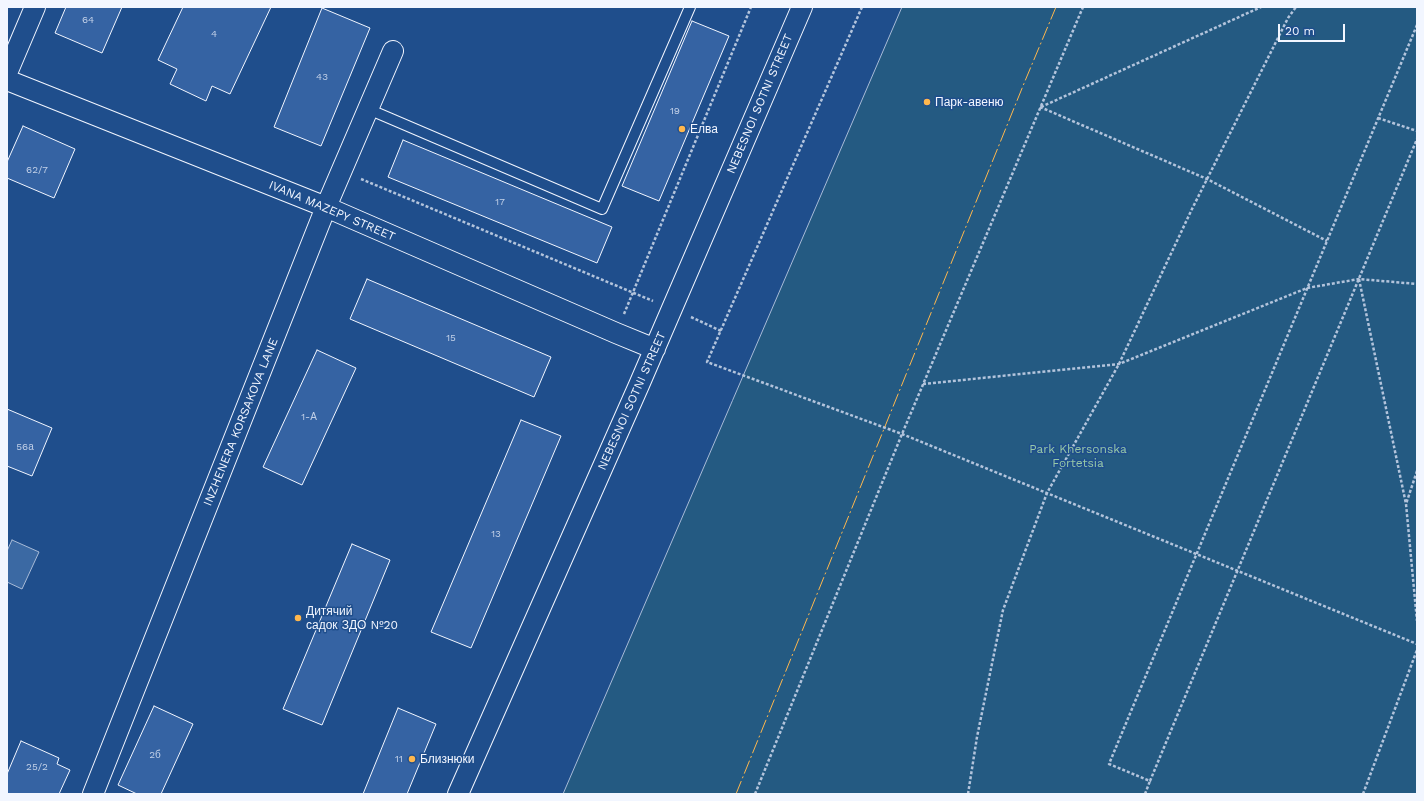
<!DOCTYPE html>
<html>
<head>
<meta charset="utf-8">
<style>
  body { margin:0 }
  #map { position:relative; width:1424px; height:801px; overflow:hidden; background:#1f4e8c; font-family:"Work Sans",sans-serif }
  canvas { display:block }
  .frame { position:absolute; inset:0; border:8px solid #f2f6ff; pointer-events:none }
  .scale { position:absolute; left:1278px; top:24px; width:67px; height:18px; box-sizing:border-box; border:2px solid #f2f6ff; border-top:0; padding-left:5px; font-size:12px; line-height:14px; white-space:nowrap; color:#f2f6ff; -webkit-text-stroke:3px #1f4e8c; paint-order:stroke }
</style>
</head>
<body>
<div id="map">
<canvas width="1424" height="801"></canvas>
<div class="frame"></div>
<div class="scale">20 m</div>
</div>
<script>
const context = document.querySelector('canvas').getContext('2d');
context.lineJoin = 'round';
function fillPath(path, color) {
  context.fillStyle = color;
  context.fill(path, 'evenodd');
}
function toPath(rows) {
  const path = new Path2D();
  for (const r of rows) {
    path.moveTo(r[0], r[1]);
    for (let i = 2; i < r.length; i += 2) path.lineTo(r[i], r[i + 1]);
  }
  return path;
}
function stroke(path, color, width, dash) {
  context.strokeStyle = color;
  context.lineWidth = width;
  context.lineCap = dash ? 'butt' : 'round';
  context.setLineDash(dash || []);
  context.stroke(path);
}
function write(font, color, halo, rows, align = 'center') {
  context.font = font + ' "Work Sans",sans-serif';
  context.lineWidth = 3;
  context.setLineDash([]);
  context.textBaseline = 'middle';
  context.strokeStyle = halo;
  context.fillStyle = color;
  for (const [text, x, y, turn = 0] of rows) {
    context.save();
    context.translate(x, y);
    context.rotate((+turn || 0) * Math.PI / 180);
    context.textAlign = isNaN(turn) ? turn : align;
    if (halo) context.strokeText(text, 0, 0);
    context.fillText(text, 0, 0);
    context.restore();
  }
}
const green = toPath([
  [902,7,1417,7,1417,794,563,794,902,7]
]);
const water = toPath([
  [12,540,39,552,22,589,7,582,7,551,12,540]
]);
const building = toPath([
  [66,7,122,7,102,53,55,33,66,7],
  [183,7,271,7,230,94,212,86,206,101,170,84,177,69,158,60,183,7],
  [322,8,370,28,321,146,274,127,322,8],
  [692,21,729,36,659,201,622,186,692,21],
  [23,126,75,149,54,198,7,178,7,162,23,126],
  [403,140,612,227,597,263,388,177,403,140],
  [367,279,551,357,534,397,350,319,367,279],
  [317,350,356,368,302,485,263,467,317,350],
  [7,409,52,428,32,476,7,466,7,409],
  [521,420,561,436,471,648,431,632,521,420],
  [352,544,390,560,322,725,283,709,352,544],
  [154,706,193,724,161,794,137,794,118,785,154,706],
  [398,708,436,724,407,794,363,794,398,708],
  [21,741,59,758,57,764,70,770,59,794,7,794,7,774,21,741]
]);
const path = toPath([
  [862,7,707,362,902,434,1417,644],
  [1417,25,1109,764,1150,781,1417,139],
  [1040,107,1207,179,1327,241],
  [1041,107,1261,7],
  [1378,118,1417,131],
  [361,179,653,301],
  [1359,279,1406,504],
  [624,314,751,7],
  [691,317,721,331],
  [923,384,1119,364,1307,288,1359,279,1417,284],
  [1417,471,1406,504,1417,621],
  [755,794,902,434,1083,7],
  [968,794,977,737,1003,610,1047,493,1119,364,1192,209,1288,18,1296,7],
  [1145,794,1150,781],
  [1363,794,1417,650]
]);
const service = toPath([
  [368,109,602,209,690,7]
]);
const minor = toPath([
  [7,73,35,7],
  [7,80,326,207,616,333,655,349],
  [93,794,326,207,393,51],
  [458,794,639,385,802,7]
]);
const power = toPath([
  [736,794,1025,81,1056,7]
]);
const markers = [
  [927,102,4,"#ffb74d"],
  [682,129,4,"#ffb74d"],
  [298,618,4,"#ffb74d"],
  [412,759,4,"#ffb74d"]
];
const numberNames = [
  ["64",88,20],
  ["4",214,34],
  ["43",322,77],
  ["19",675,111],
  ["62/7",37,170],
  ["17",500,202],
  ["15",451,338],
  ["1-А",309,417],
  ["56а",25,447],
  ["13",496,534],
  ["2б",155,755],
  ["11",399,759],
  ["25/2",37,767]
];
const poiNames = [
  ["Парк-авеню",935,102],
  ["Елва",690,129],
  ["Дитячий",306,611],
  ["садок ЗДО №20",306,625],
  ["Близнюки",420,759]
];
const streetNames = [
  ["NEBESNOI SOTNI STREET",760,104,-67],
  ["IVANA MAZEPY STREET",332,211,23],
  ["NEBESNOI SOTNI STREET",632,401,-66],
  ["INZHENERA KORSAKOVA LANE",241,422,-68]
];
const parkNames = [
  ["Park Khersonska",1078,449],
  ["Fortetsia",1078,463]
];
fillPath(green, '#245a82');
stroke(green, '#a8bbd7', 1);
fillPath(water, '#3b69a3');
stroke(water, '#a8bbd7', 1);
fillPath(building, '#3563a3');
stroke(building, '#f2f6ff', 1);
stroke(service, '#f2f6ff', 12);
stroke(minor, '#f2f6ff', 22);
stroke(path, '#b3c4dc', 2.5, [3, 2]);
stroke(service, '#1f4e8c', 10);
stroke(minor, '#1f4e8c', 20);
stroke(power, '#ffb74d', 1, [14, 3, 2, 3]);
for (const [x, y, r, color] of markers) {
  const dot = new Path2D();
  dot.arc(x, y, r, 0, 2 * Math.PI);
  context.fillStyle = color;
  context.fill(dot);
  stroke(dot, '#1f4e8c', 1.5);
}
write('10px', '#c3d1e8', null, numberNames);
write('12px', '#f2f6ff', '#1f4e8c', poiNames, 'left');
write('12px', '#f2f6ff', '#1f4e8c', streetNames);
write('12px', '#97c8a6', '#1f4e8c', parkNames);
</script>
</body>
</html>
